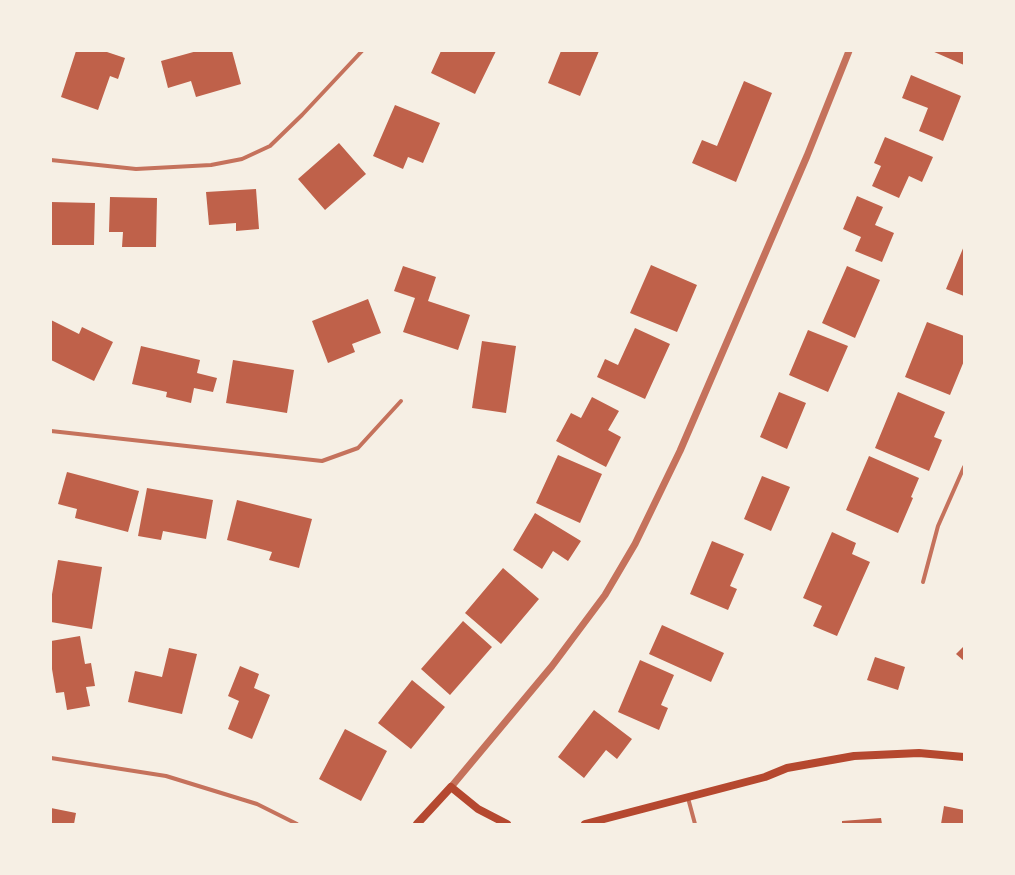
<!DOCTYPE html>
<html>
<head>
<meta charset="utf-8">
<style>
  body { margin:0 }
  #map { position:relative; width:1015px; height:875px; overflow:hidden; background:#f6efe4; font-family:"Crimson Pro",serif }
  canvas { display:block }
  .frame { position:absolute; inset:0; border:52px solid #f6efe4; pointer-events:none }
</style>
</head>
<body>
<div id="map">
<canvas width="1015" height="875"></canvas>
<div class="frame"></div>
</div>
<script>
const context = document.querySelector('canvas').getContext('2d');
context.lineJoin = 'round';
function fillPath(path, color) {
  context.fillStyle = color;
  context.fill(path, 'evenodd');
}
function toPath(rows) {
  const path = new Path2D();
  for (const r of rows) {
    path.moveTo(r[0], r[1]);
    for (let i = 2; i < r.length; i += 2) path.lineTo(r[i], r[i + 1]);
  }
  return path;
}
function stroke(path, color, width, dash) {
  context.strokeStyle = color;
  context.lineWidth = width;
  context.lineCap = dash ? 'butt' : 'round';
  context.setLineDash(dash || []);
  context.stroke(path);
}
const building = toPath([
  [76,51,104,51,125,58,118,79,110,76,98,110,61,97],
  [197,51,232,51,241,84,196,97,191,81,168,88,161,61],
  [441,51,496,51,475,94,431,73],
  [561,51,599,51,580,96,548,83],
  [932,51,964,51,964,65],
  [911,75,961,96,943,141,919,131,928,108,902,98],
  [744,81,772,93,736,182,692,163,702,140,717,146],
  [395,105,440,123,423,163,408,157,403,169,373,156],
  [885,137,933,157,922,182,909,176,899,198,872,186,881,166,874,163],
  [339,143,366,174,325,210,298,179],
  [256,189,259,229,236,231,236,223,209,225,206,192],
  [857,196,883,207,875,225,894,233,882,262,855,251,861,237,843,229],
  [110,197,157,198,156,247,122,247,123,232,109,232],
  [51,202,95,203,94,245,51,245],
  [964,246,964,296,946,289],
  [651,265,697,285,677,332,630,313],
  [403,266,436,277,428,301,470,315,458,350,403,332,415,298,394,291],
  [847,266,880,280,855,338,822,323],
  [368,299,381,333,352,344,355,352,328,363,312,321],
  [51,320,79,334,82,327,113,342,94,381,51,360],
  [927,322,964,336,964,361,950,395,905,377],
  [635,328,670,344,645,399,597,377,605,359,618,365],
  [808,330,848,346,828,392,789,375],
  [482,341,516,346,506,413,472,408],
  [141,346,200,360,197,373,217,378,213,392,194,388,191,403,166,397,167,392,132,384],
  [233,360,294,370,287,413,226,403],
  [779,392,806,403,787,449,760,437],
  [898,392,945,412,934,437,942,440,929,471,875,448],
  [592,397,619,411,608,430,621,437,606,467,556,441,571,413,581,418],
  [558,455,602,474,580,523,536,503],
  [869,456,919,478,911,497,913,498,898,533,846,510],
  [67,472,139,491,128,532,75,518,77,509,58,504],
  [762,476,790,487,771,531,744,519],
  [147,488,213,500,206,539,163,531,161,540,138,536],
  [237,500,312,519,299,568,269,560,272,552,227,540],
  [535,513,581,541,568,561,553,551,542,569,513,550],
  [832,532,856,543,852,554,870,562,837,636,813,626,822,606,803,598],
  [712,541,744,554,730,586,737,589,728,610,690,594],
  [58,560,102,567,92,629,51,622,51,600],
  [503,568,539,599,501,644,465,613],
  [463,621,492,647,450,695,421,669],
  [662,625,724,653,711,682,649,654],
  [80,636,85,664,91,663,95,686,86,687,90,706,67,710,64,692,56,693,51,663,51,641],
  [964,646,964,661,956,654],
  [169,648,197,654,182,714,128,702,135,671,162,677],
  [875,657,905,667,898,690,867,680],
  [640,660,674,675,661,705,668,708,659,730,618,712],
  [240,666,259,674,254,688,270,695,252,739,228,729,239,701,228,696],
  [412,680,445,707,411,749,378,723],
  [594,710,632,739,617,759,606,750,584,778,558,757],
  [345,729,387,751,361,801,319,779],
  [944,806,964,810,964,824,941,824],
  [51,808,76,813,74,824,51,824],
  [881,818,882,824,842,824,842,821]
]);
const minor = toPath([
  [51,160,136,169,211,165,242,159,270,146,302,115,362,51],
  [51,431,322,461,358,448,401,401],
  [923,582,938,526,964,467],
  [51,758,166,776,257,804,297,824],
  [688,798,695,824]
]);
const tertiary = toPath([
  [451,787,552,666,605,595,635,544,680,451,807,156,849,51]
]);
const secondary = toPath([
  [417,824,451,787,478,809,507,824],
  [585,824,765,777,787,768,854,756,919,753,964,757]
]);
fillPath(building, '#bf614a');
stroke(minor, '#c5725c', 4);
stroke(tertiary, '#c5725c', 7);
stroke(secondary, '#b5482f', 8);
</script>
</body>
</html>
